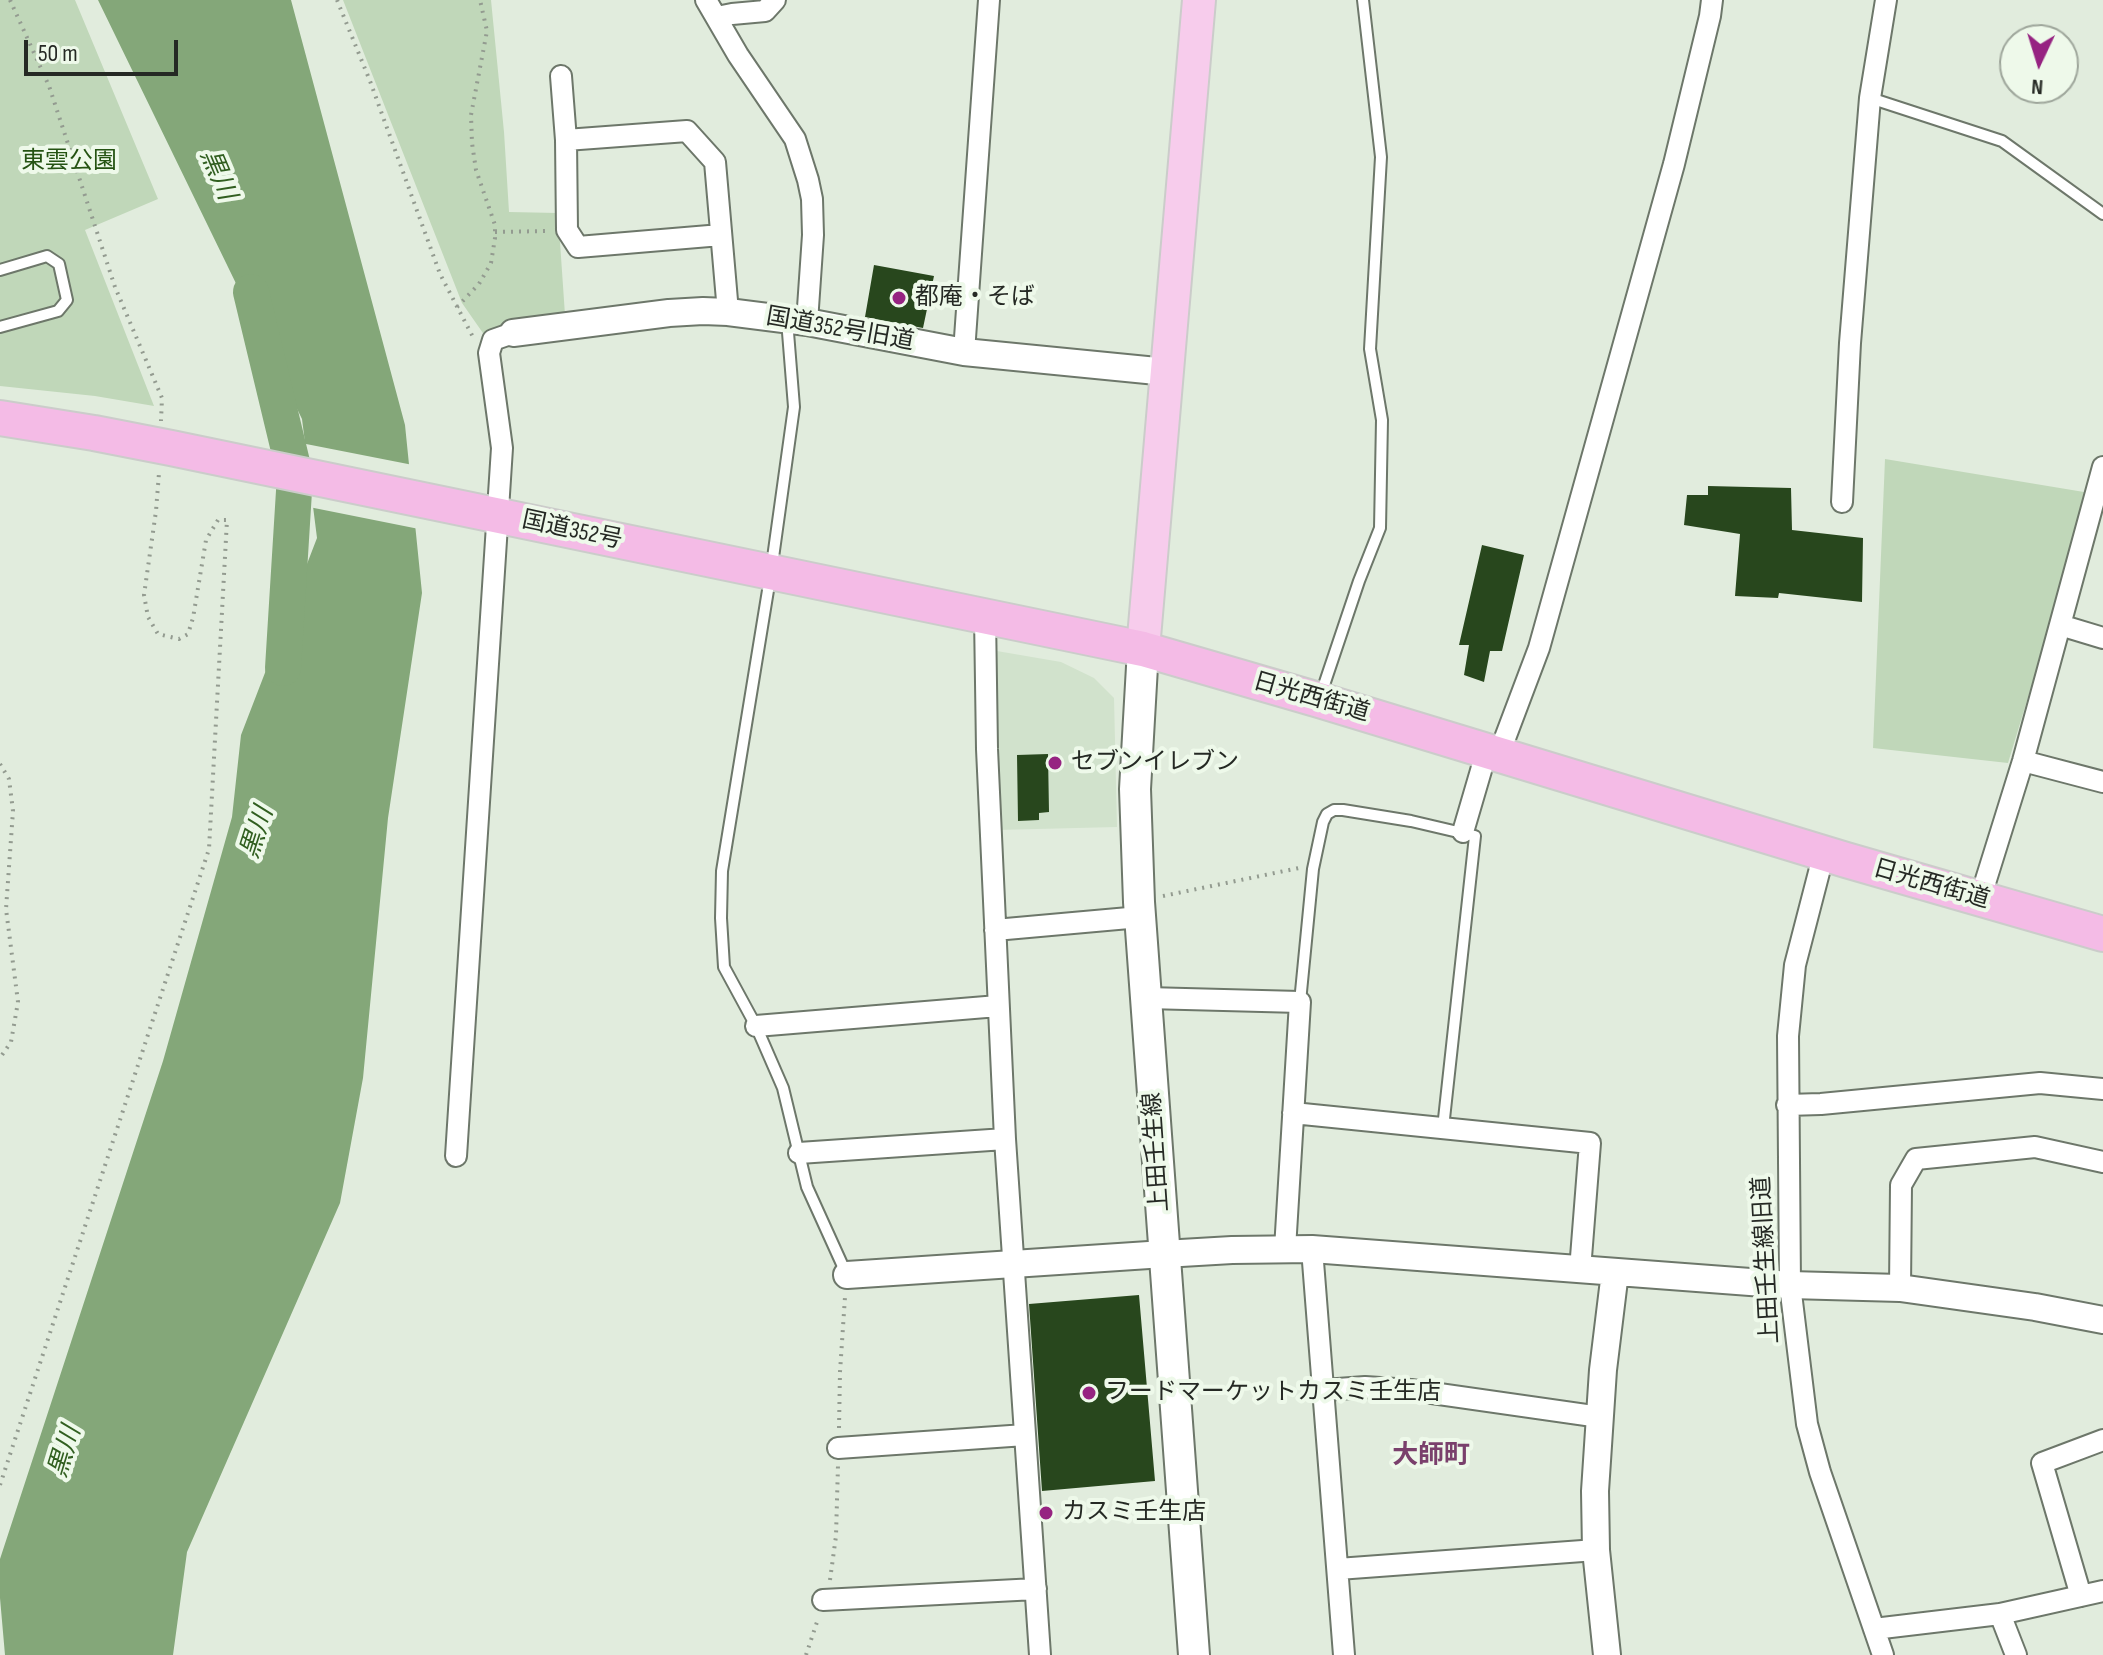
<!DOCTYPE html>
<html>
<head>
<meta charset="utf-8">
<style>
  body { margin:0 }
  #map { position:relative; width:2103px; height:1655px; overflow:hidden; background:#e1ecdd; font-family:"Sofia Sans Condensed",sans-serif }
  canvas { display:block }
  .north { position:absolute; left:1999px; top:24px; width:80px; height:80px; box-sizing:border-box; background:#eef9ea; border:2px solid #9ea69b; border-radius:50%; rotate:184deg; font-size:22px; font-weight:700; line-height:32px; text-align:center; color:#252924 }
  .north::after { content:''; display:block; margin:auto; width:28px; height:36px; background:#962381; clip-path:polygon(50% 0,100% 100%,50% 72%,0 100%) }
  .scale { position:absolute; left:24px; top:40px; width:154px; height:36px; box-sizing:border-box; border:4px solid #252924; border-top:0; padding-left:10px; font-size:24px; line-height:28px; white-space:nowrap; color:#252924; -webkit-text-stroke:6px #eef9ea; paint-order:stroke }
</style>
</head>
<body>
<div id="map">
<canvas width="2103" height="1655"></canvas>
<div class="north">N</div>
<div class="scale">50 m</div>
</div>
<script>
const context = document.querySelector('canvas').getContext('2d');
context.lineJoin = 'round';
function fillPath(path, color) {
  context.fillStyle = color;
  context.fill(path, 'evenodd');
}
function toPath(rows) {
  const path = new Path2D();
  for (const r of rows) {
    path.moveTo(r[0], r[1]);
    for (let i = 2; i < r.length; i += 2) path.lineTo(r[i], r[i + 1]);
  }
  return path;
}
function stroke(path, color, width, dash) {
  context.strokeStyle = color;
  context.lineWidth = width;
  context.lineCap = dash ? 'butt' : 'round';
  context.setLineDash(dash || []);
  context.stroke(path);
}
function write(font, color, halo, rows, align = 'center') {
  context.font = font + ' "Sofia Sans Condensed","Noto Sans JP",sans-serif';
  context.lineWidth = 8;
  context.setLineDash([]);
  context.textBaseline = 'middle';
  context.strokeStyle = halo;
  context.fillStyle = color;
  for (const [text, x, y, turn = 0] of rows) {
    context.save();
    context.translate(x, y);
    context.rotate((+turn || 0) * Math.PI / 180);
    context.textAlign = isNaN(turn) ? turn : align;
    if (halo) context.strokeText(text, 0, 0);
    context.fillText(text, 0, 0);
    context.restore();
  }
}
const built = toPath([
  [991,650,1061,662,1094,678,1114,698,1117,827,996,830]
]);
const green = toPath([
  [0,0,75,0,158,199,85,230,154,406,95,396,0,386],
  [343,0,491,0,504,132,509,212,558,213,565,315,497,327,485,336,462,303],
  [1885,459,2090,493,2008,763,1873,748]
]);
const water = toPath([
  [98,0,291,0,405,425,422,593,388,818,363,1078,340,1203,187,1552,173,1655,5,1655,0,1598,0,1559,163,1061,232,817,241,735,317,538,302,419]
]);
const pier = toPath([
  [301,443,413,465,419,529,309,507]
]);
const river = toPath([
  [251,292,295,475,283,668]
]);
const building = toPath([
  [874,265,934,276,923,328,865,317],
  [1708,486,1791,488,1792,530,1863,538,1862,602,1779,593,1778,598,1735,596,1740,534,1684,525,1687,495,1708,495],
  [1482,545,1524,555,1502,651,1490,651,1484,682,1464,675,1469,645,1459,645],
  [1048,754,1049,812,1039,813,1039,820,1018,821,1017,755],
  [1139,1295,1155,1481,1042,1491,1029,1304]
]);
const path = toPath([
  [10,0,49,86,115,287,162,398,161,421],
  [337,0,370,81,440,274,473,337],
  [495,232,549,231],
  [457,307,479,284,491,263,495,238,495,225,476,170,472,143,471,115,487,31,480,0],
  [0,764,9,779,13,811,6,909,18,1002,11,1042,0,1058],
  [1163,896,1299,868],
  [839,1428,840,1372,845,1297],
  [0,1485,209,849,227,520,218,520,206,540,193,618,188,634,179,639,158,634,148,617,144,595,156,511,159,473],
  [830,1580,836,1536,838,1465],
  [806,1655,818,1619]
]);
const service = toPath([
  [1870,98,2002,141,2103,214],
  [0,270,47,256,59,264,67,300,58,311,0,327],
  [787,320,794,407,771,572,722,871,721,918,724,967,756,1026,783,1088,807,1187,846,1273],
  [1321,694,1359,581,1380,528,1382,420,1370,349,1381,157,1363,0],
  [1300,1002,1313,869,1323,822,1327,814,1334,810,1343,810,1411,821,1475,836,1443,1128]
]);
const minor = toPath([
  [706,0,738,55,795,139,808,180,812,199,813,235,807,322],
  [717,17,732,14,765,11,775,0],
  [561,76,566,140,567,230,578,247,721,235],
  [566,140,687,131,715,162,728,312],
  [964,352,989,0],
  [1842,502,1850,343,1870,98,1886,0],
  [985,616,987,749,1005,1139,1040,1655],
  [2060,625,2103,638],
  [1499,754,1539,648,1674,164,1710,16,1712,0],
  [2023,761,2103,782],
  [1463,832,1487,750],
  [1824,853,1795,965,1788,1036,1790,1285,1807,1424,1820,1472,1883,1655],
  [1980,899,2023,761,2103,467],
  [995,930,1140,917],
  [1147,998,1300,1002,1285,1249],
  [756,1026,998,1006],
  [1787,1105,1821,1104,2040,1083,2103,1089],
  [1293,1113,1590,1143,1580,1270],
  [799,1153,1005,1139],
  [456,1156,502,448,489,353,493,340,513,333],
  [1312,1249,1344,1655],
  [1900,1288,1901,1185,1916,1159,2035,1147,2103,1162],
  [1324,1390,1365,1387,1411,1390,1600,1417],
  [838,1448,1025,1435],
  [1338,1569,1596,1550],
  [2081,1596,2042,1463,2103,1440],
  [823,1600,1036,1589],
  [1874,1629,2000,1614],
  [2016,1655,2000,1614,2103,1591]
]);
const tertiary = toPath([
  [513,333,669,313,703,311,728,312,807,322,964,352,1167,372],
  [847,1275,1164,1254,1232,1250,1312,1249,1790,1285,1900,1288,2035,1307,2103,1320],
  [1607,1655,1596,1550,1595,1491,1603,1370,1615,1272]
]);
const secondary = toPath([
  [1143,649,1135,789,1139,902,1194,1655]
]);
const primary = toPath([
  [1143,649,1199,0]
]);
const trunk = toPath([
  [0,418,94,433,171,448,1143,649,1319,700,1846,860,2103,934]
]);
const markers = [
  [899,298,8,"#962381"],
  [1055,763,8,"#962381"],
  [1089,1393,8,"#962381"],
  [1046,1513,8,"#962381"]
];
const parkNames = [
  ["東雲公園",69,162]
];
const poiNames = [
  ["都庵・そば",915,298],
  ["セブンイレブン",1071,763],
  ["フードマーケットカスミ壬生店",1105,1393],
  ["カスミ壬生店",1062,1513]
];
const streetNames = [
  ["国道352号旧道",840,330,10],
  ["国道352号",572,531,12],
  ["日光西街道",1311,698,16],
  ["日光西街道",1931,885,16],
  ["上田壬生線",1157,1152,-94],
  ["上田壬生線旧道",1767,1260,-93]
];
const waterNames = [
  ["黒川",217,175,67],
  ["黒川",258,833,-72],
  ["黒川",66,1452,-73]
];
const neighbourhoodNames = [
  ["大師町",1431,1456]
];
fillPath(built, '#d1e2cc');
fillPath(green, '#c0d7b9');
fillPath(water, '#84a779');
fillPath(pier, '#e1ecdd');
stroke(river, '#84a779', 36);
fillPath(building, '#28471d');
stroke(service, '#6d776a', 14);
stroke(minor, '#6d776a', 24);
stroke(tertiary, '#6d776a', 30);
stroke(secondary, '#6d776a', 34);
stroke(primary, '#cbccca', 36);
stroke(trunk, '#cbccca', 38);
stroke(path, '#939b90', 4, [2, 6]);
stroke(service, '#fff', 10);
stroke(minor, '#fff', 20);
stroke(tertiary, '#fff', 26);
stroke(secondary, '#fff', 30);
stroke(primary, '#f7ccec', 32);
stroke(trunk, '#f4bbe6', 34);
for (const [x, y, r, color] of markers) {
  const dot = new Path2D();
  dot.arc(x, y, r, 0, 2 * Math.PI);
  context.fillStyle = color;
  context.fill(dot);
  stroke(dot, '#eef9ea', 3);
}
write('24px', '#255313', '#eef9ea', parkNames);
write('24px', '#252924', '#eef9ea', poiNames, 'left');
write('24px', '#252924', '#eef9ea', streetNames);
write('italic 26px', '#315f20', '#eef9ea', waterNames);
write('bold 26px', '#7a406c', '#eef9ea', neighbourhoodNames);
</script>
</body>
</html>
